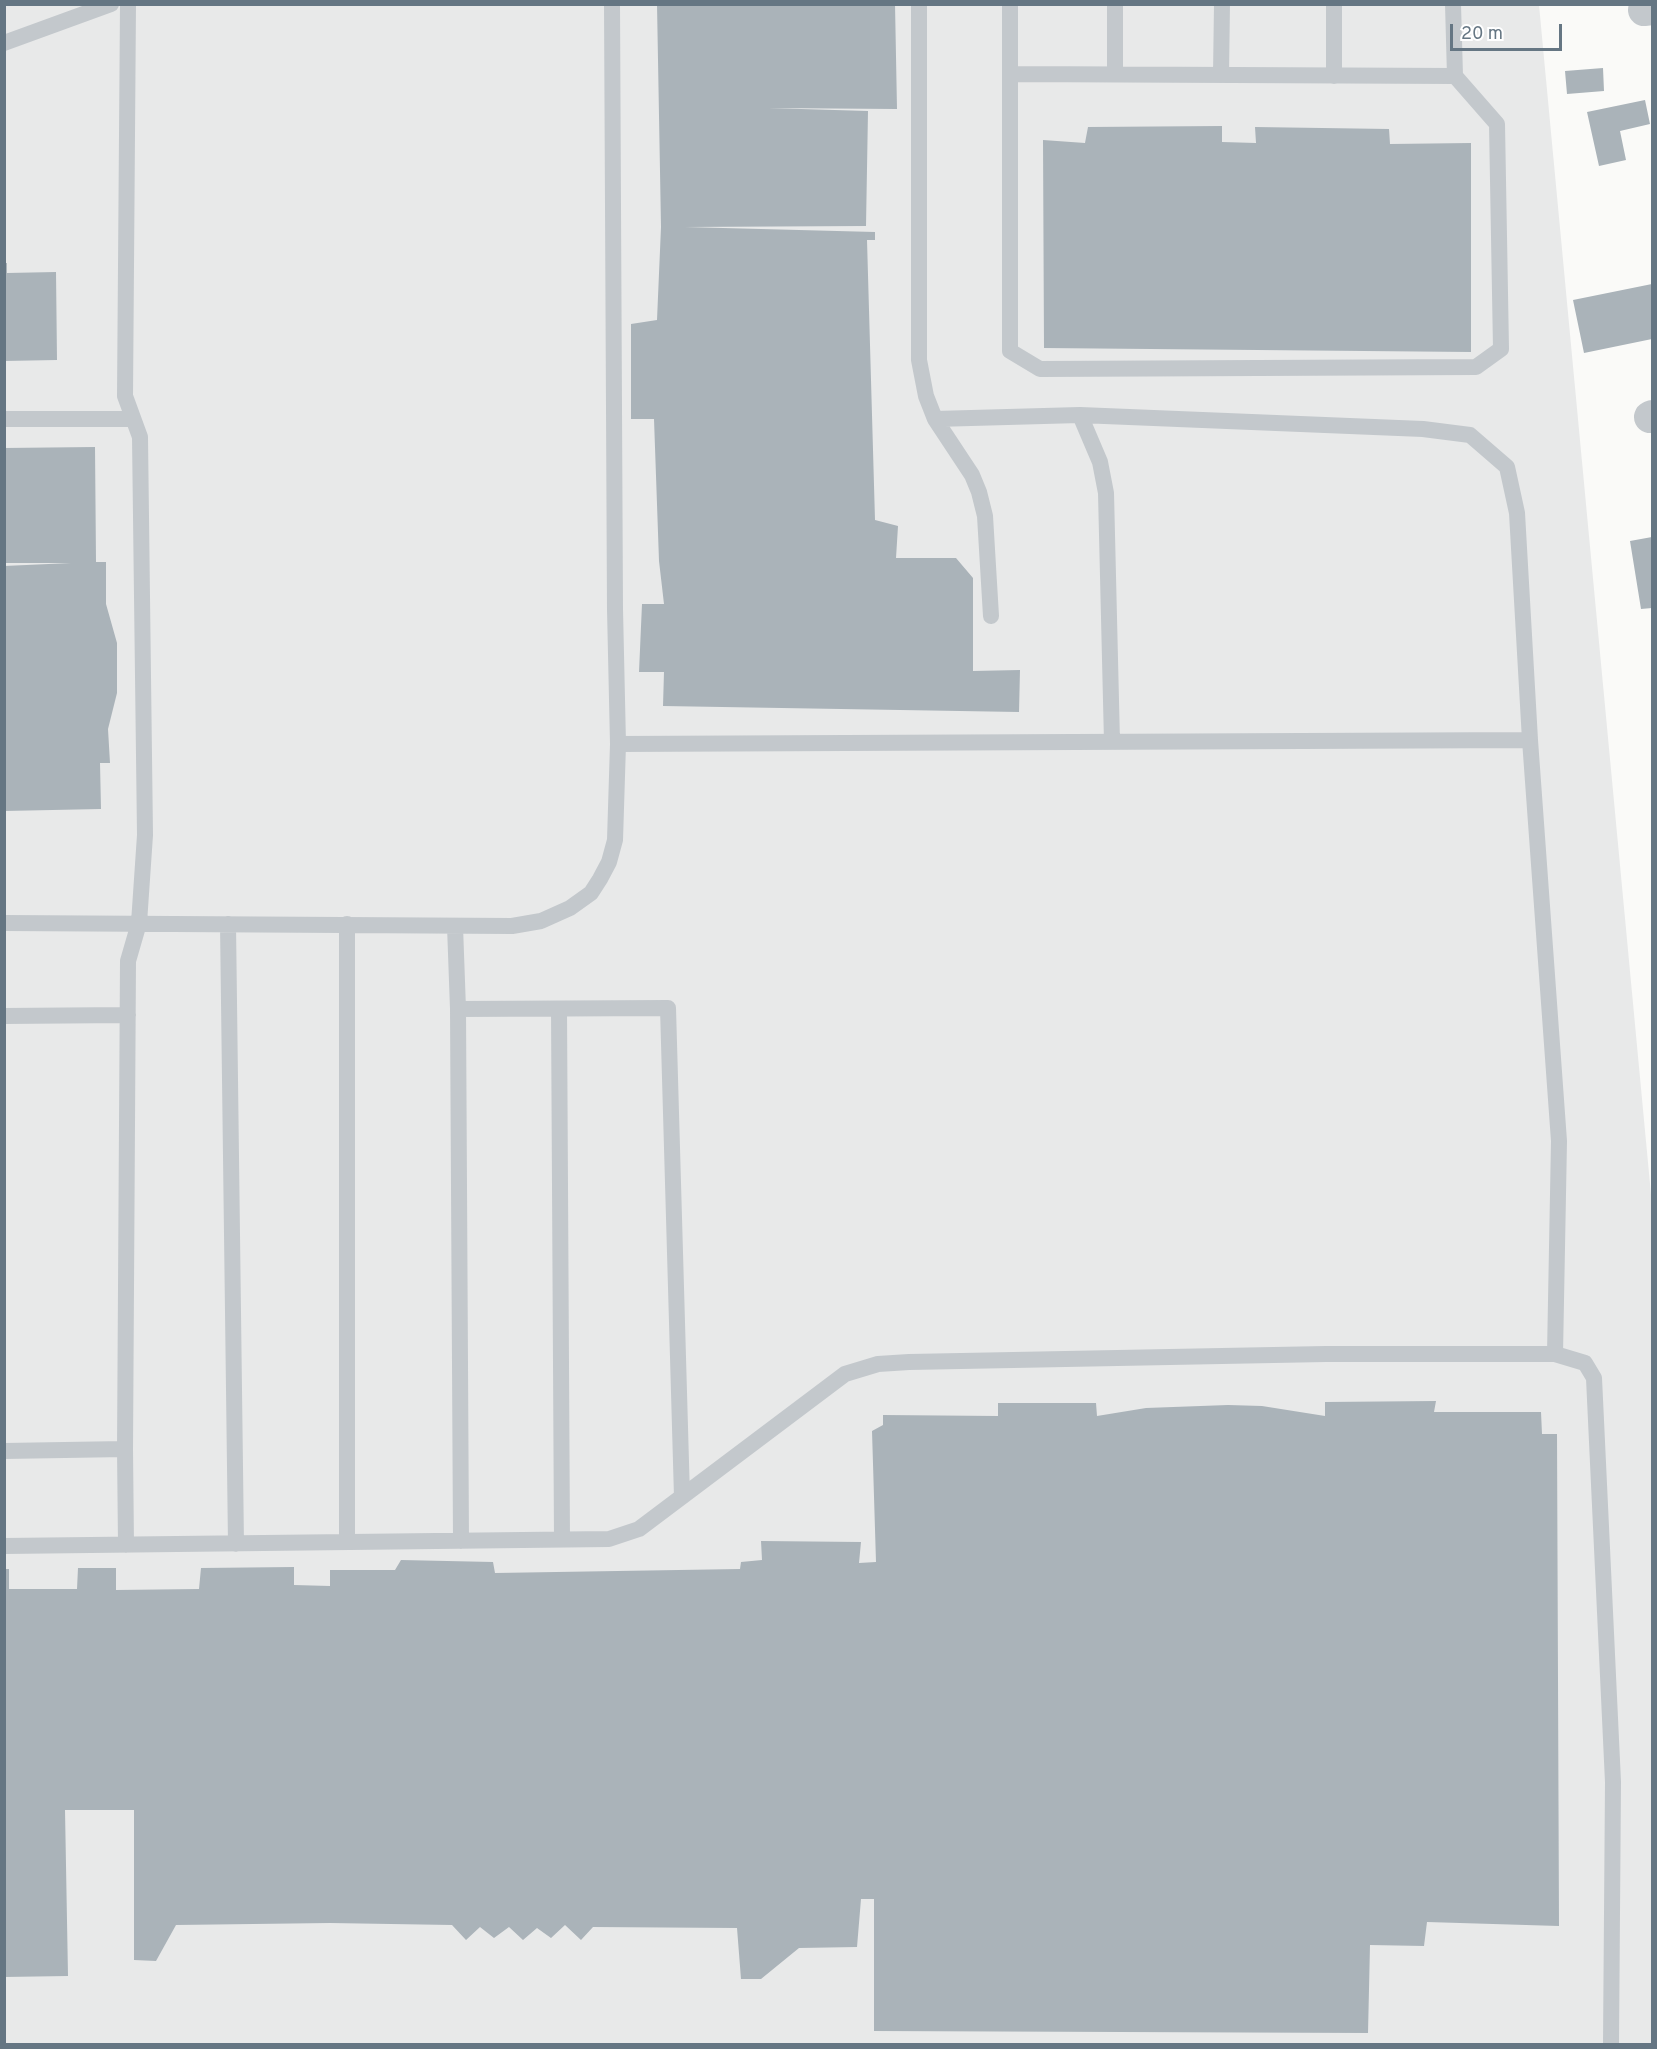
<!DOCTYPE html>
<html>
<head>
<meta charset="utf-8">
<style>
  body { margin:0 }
  #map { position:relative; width:1657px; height:2049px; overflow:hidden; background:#fafaf8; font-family:Overpass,sans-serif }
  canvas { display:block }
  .frame { position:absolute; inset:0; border:6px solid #657683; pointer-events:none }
  .scale { position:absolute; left:1450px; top:24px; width:112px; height:27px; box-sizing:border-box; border:3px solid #657683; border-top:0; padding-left:8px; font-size:18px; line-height:21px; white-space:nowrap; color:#657683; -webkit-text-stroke:4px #fff; paint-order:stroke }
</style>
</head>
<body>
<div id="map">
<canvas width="1657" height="2049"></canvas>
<div class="frame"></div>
<div class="scale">20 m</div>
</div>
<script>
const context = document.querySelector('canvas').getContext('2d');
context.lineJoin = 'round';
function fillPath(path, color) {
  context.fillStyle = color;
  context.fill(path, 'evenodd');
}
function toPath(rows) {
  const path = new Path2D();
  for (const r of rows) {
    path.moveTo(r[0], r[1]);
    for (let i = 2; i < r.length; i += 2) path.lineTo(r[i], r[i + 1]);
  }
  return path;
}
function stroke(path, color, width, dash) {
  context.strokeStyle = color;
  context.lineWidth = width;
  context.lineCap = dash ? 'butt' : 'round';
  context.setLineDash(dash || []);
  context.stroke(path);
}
const built = toPath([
  [5,5,1539,5,1652,1205,1652,2044,5,2044]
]);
const building = toPath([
  [657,4,895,4,897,109,768,108,868,111,866,226,685,227,875,232,875,240,867,240,875,520,898,526,896,558,956,558,973,578,973,671,1020,670,1019,712,663,706,664,672,639,672,642,604,664,604,659,561,654,419,631,419,631,324,657,320,661,227],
  [1603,68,1604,91,1567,94,1565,71],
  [1645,100,1650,124,1620,131,1626,160,1599,166,1587,112],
  [1222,126,1222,142,1256,143,1255,127,1389,129,1390,144,1471,143,1471,352,1044,348,1043,140,1085,143,1088,127],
  [4,263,7,263,7,273,56,272,57,360,4,361],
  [1652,284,1652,339,1584,353,1573,300],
  [95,447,96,562,106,562,106,604,117,643,117,693,108,729,110,763,100,763,101,809,4,811,4,566,71,563,4,563,4,448],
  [1652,537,1652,608,1641,609,1630,541],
  [1436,1401,1434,1412,1541,1412,1542,1434,1557,1434,1559,1926,1427,1922,1424,1946,1370,1945,1368,2033,874,2031,874,1899,861,1899,857,1947,799,1948,761,1979,741,1979,737,1928,593,1927,581,1940,565,1925,551,1938,537,1928,523,1940,509,1927,494,1938,480,1927,466,1940,452,1925,330,1923,176,1925,156,1961,134,1960,134,1810,65,1810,68,1976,4,1977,4,1569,9,1569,9,1589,77,1589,78,1568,116,1568,116,1590,199,1589,201,1568,294,1567,294,1585,330,1586,330,1570,395,1570,401,1560,493,1562,495,1573,740,1569,741,1562,762,1560,761,1541,861,1542,859,1563,876,1562,872,1431,883,1425,883,1415,998,1416,998,1403,1096,1403,1097,1416,1146,1408,1228,1405,1262,1406,1325,1416,1325,1402]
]);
const lane = toPath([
  [919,4,919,360,926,396,935,419],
  [1010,4,1010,351,1040,369,1476,367,1501,349,1497,124,1455,76,1453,4],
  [1115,4,1115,74],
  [1334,4,1334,76],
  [4,43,111,4],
  [1010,74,1455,76],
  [1221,75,1222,4],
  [1080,415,1423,429,1470,435,1507,467,1517,513,1530,740],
  [4,419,133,419],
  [991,616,985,516,979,492,972,475,935,419,1080,415,1100,462,1106,493,1112,742],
  [618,744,1530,740,1559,1141,1555,1354],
  [4,923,512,926,541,921,570,908,591,893,600,879,609,862,615,840,618,744,615,609,612,4],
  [228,924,236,1544],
  [347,924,347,1542],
  [455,926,458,1009],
  [559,1009,562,1539],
  [4,1016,128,1015],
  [125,1449,126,1545],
  [4,1451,125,1449,128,961,139,923,145,835,140,437,125,396,128,4],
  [461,1541,458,1009,668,1008,682,1497],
  [4,1546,609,1539,639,1529,845,1374,878,1364,909,1362,1326,1354,1555,1354,1585,1363,1594,1378,1613,1782,1611,2044]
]);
const street = toPath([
  [1644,10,1652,9],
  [1650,417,1652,416]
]);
fillPath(built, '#e8e9e9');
fillPath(building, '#aab3b9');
stroke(lane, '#c3c8cc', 16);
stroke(street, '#c3c8cc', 32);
</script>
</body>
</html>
